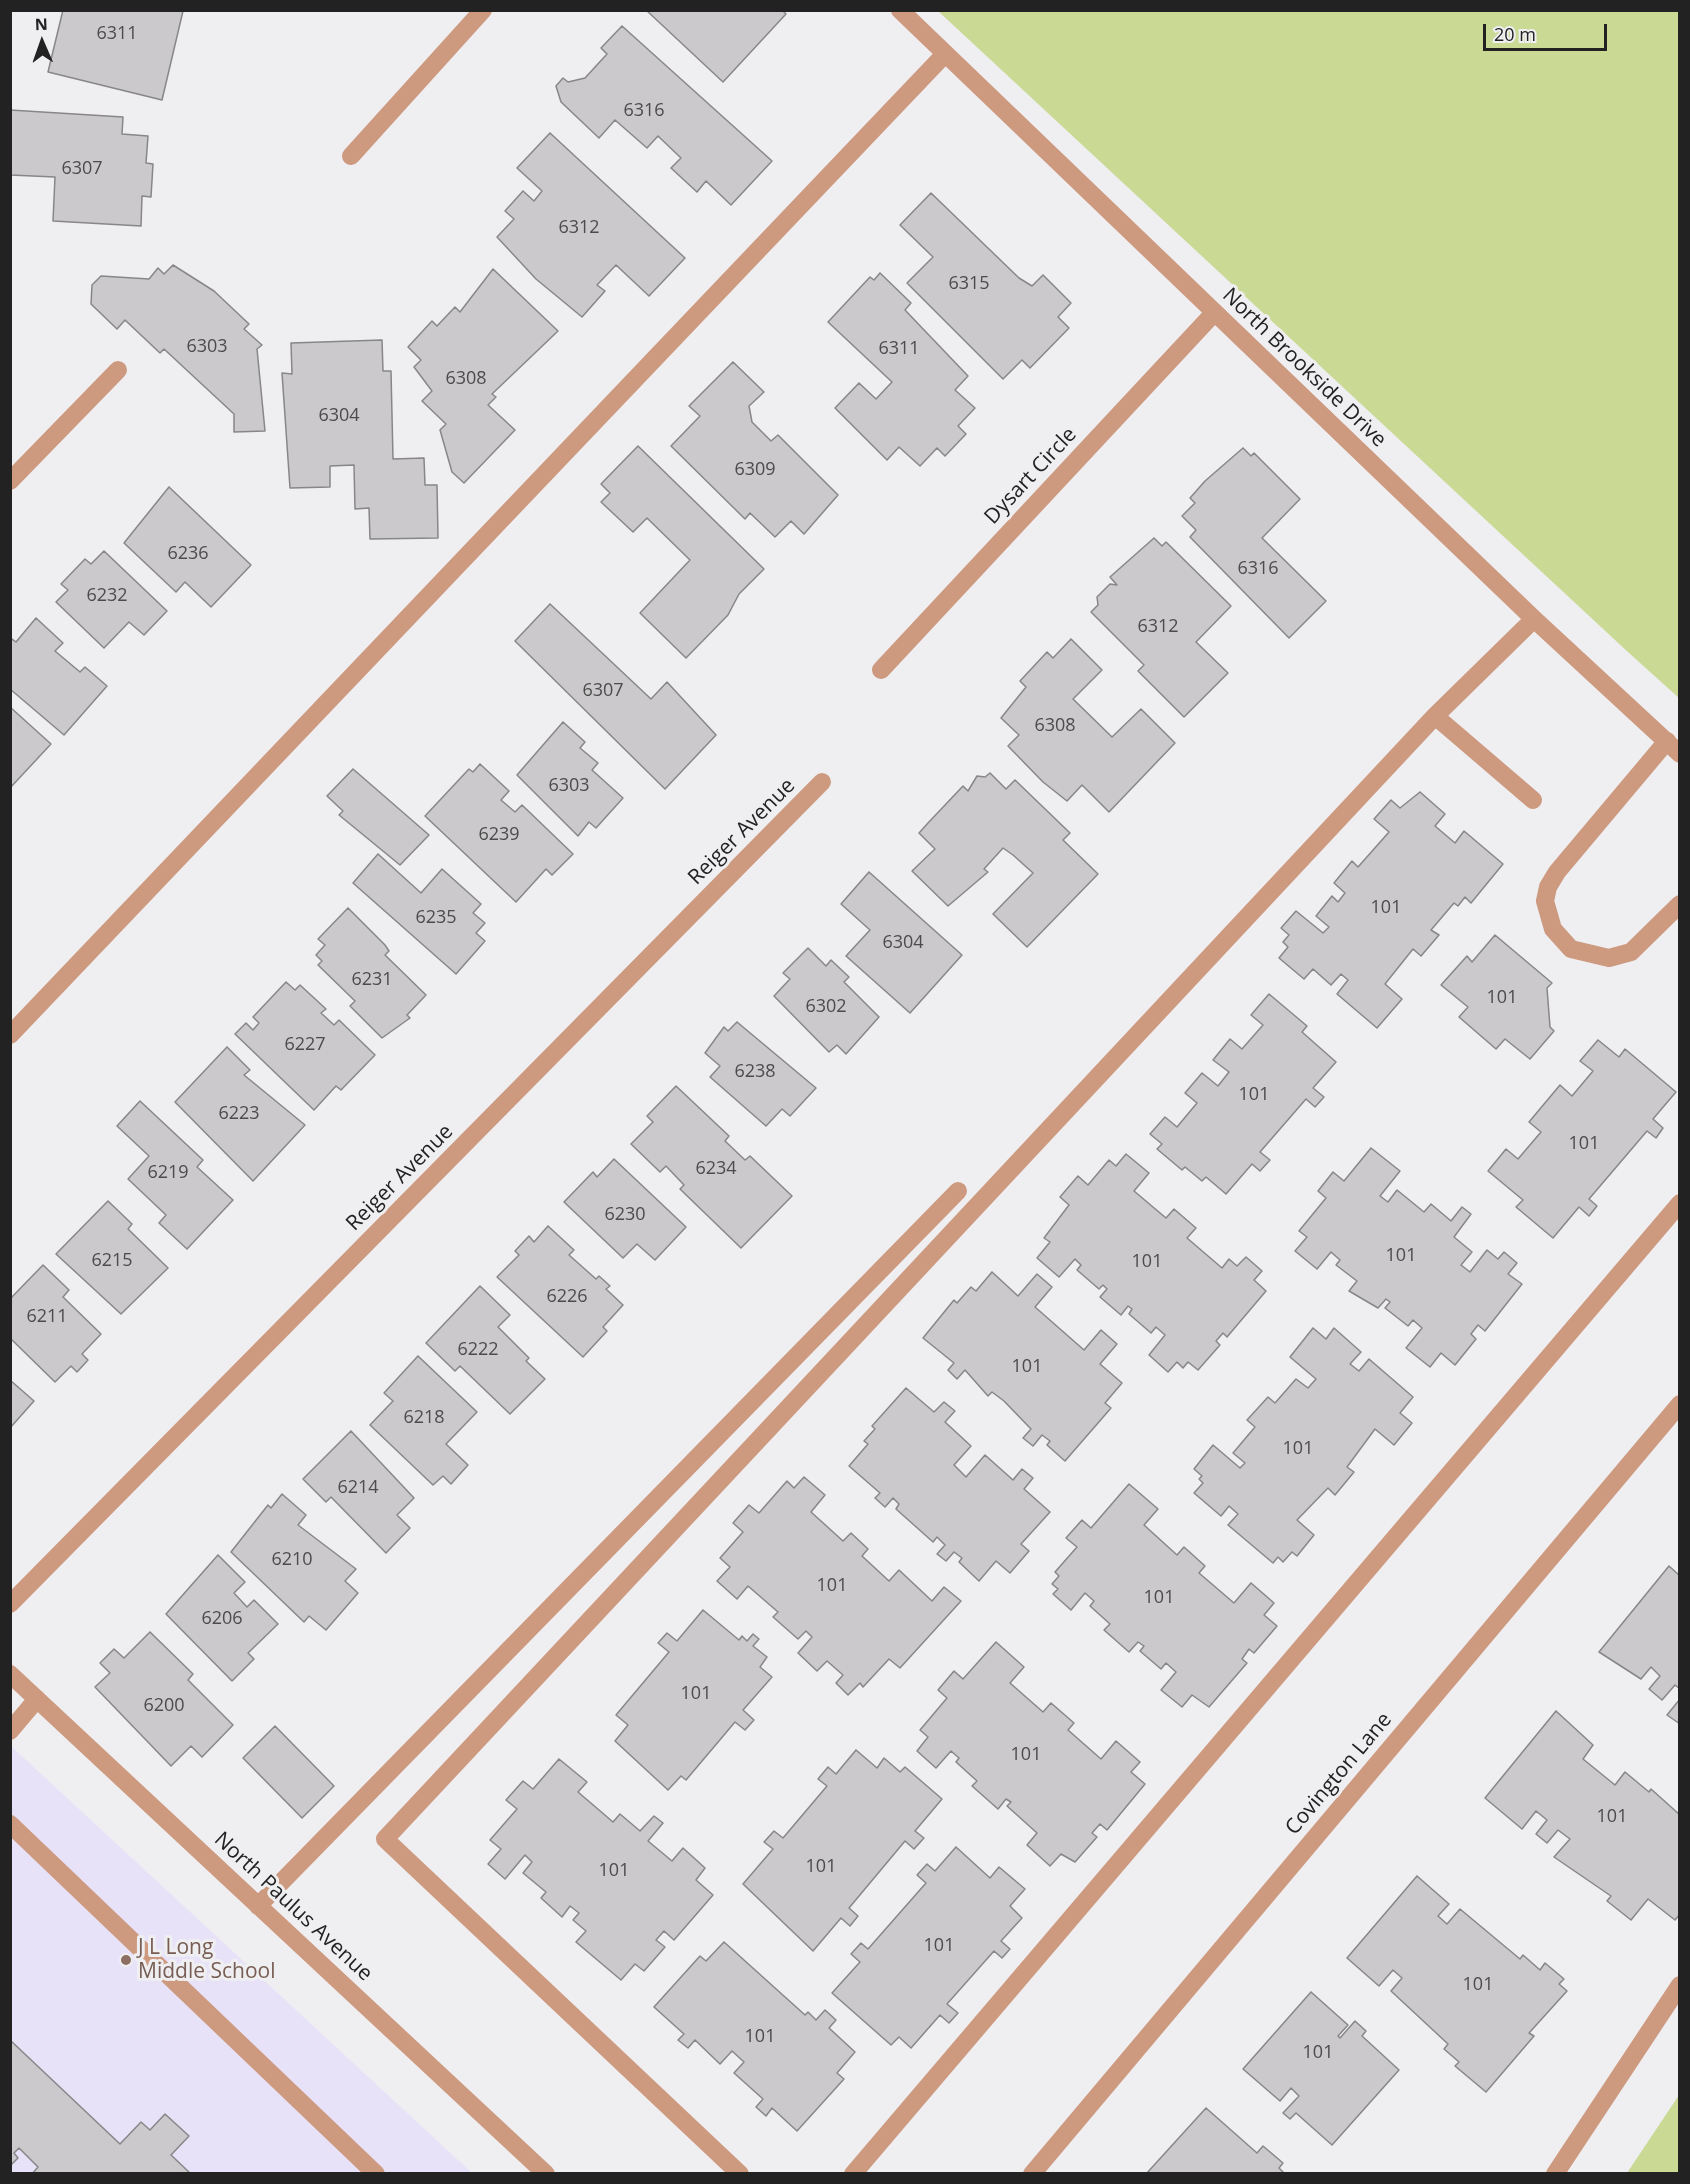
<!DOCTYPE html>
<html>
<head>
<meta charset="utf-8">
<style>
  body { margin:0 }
  #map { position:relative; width:1690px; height:2184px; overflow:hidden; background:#efeff2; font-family:"Open Sans",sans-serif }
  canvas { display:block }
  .frame { position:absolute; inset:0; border:12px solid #222; pointer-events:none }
  .north { position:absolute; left:12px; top:12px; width:60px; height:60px; -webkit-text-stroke:4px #efeff2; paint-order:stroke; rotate:358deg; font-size:16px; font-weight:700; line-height:24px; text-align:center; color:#222 }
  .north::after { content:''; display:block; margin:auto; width:21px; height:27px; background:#222; clip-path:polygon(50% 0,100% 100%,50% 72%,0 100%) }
  .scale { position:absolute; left:1483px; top:24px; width:124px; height:27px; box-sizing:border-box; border:3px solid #222; border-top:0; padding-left:8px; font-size:18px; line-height:21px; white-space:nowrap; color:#222; -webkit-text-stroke:4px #efeff2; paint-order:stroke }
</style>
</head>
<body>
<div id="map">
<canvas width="1690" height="2184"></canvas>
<div class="frame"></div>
<div class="north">N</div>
<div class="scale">20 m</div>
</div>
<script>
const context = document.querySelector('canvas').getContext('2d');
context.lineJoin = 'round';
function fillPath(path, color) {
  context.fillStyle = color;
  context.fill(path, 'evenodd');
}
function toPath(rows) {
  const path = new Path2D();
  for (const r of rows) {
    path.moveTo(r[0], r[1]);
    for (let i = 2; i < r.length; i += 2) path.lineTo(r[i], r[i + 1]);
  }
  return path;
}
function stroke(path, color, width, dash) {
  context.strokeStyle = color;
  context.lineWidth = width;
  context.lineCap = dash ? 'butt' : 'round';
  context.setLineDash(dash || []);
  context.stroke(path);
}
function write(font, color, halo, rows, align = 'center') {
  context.font = font + ' "Open Sans",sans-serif';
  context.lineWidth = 6;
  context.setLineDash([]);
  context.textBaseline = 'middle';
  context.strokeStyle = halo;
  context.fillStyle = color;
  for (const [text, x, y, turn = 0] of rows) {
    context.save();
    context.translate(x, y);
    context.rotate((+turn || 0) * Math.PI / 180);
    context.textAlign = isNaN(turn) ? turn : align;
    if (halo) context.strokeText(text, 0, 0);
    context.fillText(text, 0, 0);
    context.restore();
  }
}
const education = toPath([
  [11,1746,472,2173,11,2173]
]);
const green = toPath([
  [938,11,1679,11,1679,698,1629,653],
  [1679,2095,1679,2173,1627,2173]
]);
const building = toPath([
  [63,10,183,11,162,100,48,72,63,10],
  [646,10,782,10,786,14,723,82,646,10],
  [622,26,772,161,731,205,706,181,697,192,671,168,681,158,658,136,647,148,615,120,599,138,561,102,556,86,563,78,568,82,585,78,607,54,601,48,622,26],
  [10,110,123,117,122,134,148,136,146,163,153,164,151,197,142,196,141,226,53,221,55,177,10,175,10,110],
  [550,133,685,258,649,296,616,265,597,285,605,291,582,317,536,279,497,237,514,219,505,211,523,191,534,201,542,191,517,168,550,133],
  [931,193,1019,278,1032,286,1043,275,1071,303,1058,317,1069,328,1030,368,1022,360,1003,379,907,283,933,257,900,225,931,193],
  [173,265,214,291,249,324,244,329,262,345,257,349,265,431,234,432,234,414,164,349,160,353,125,320,117,329,91,304,92,285,101,276,149,279,158,268,164,274,173,265],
  [493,269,558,331,492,394,496,397,488,405,515,430,464,483,452,472,440,430,446,424,422,401,432,391,414,367,421,360,408,347,432,321,437,326,455,307,460,312,493,269],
  [880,273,911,303,905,310,968,376,955,390,975,408,958,426,966,434,945,456,937,448,920,466,899,447,887,460,835,408,859,383,876,399,892,382,828,322,870,277,874,280,880,273],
  [382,340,383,371,391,371,393,459,424,458,425,485,437,485,438,538,370,539,369,508,355,509,354,465,330,466,330,487,290,488,282,373,292,374,291,343,382,340],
  [733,362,764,392,749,406,752,422,771,441,778,435,838,495,804,534,791,521,775,537,750,513,745,519,671,446,700,416,689,406,733,362],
  [638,446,764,569,739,594,728,615,686,658,640,613,690,560,647,518,633,532,601,502,610,493,601,484,638,446],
  [1243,448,1251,456,1254,453,1300,499,1262,538,1326,601,1289,638,1190,537,1196,530,1182,516,1195,503,1190,498,1205,481,1243,448],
  [169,487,251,565,211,607,185,582,176,592,124,543,169,487],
  [1154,538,1162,546,1166,542,1231,606,1196,642,1228,673,1184,717,1138,671,1144,665,1091,612,1098,605,1097,597,1110,584,1117,585,1110,577,1154,538],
  [104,551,167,611,144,635,129,622,104,648,56,602,68,590,61,584,85,559,91,564,104,551],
  [550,604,651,699,667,682,716,735,665,789,515,641,550,604],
  [36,618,63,643,55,651,80,672,85,667,107,686,64,735,10,689,10,642,12,639,16,642,36,618],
  [1071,639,1102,670,1073,699,1112,737,1141,709,1175,743,1109,812,1082,785,1067,801,1043,782,1008,746,1019,735,1001,718,1026,687,1020,681,1047,652,1053,658,1071,639],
  [10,707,51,744,10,788,10,707],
  [563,722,585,742,580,748,598,763,592,770,623,798,596,828,589,822,578,836,517,775,563,722],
  [480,764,509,791,501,800,515,812,522,805,573,854,552,875,546,869,516,902,425,816,469,769,473,772,480,764],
  [353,769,429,835,400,865,339,815,343,811,327,796,353,769],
  [990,773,1006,789,1015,780,1070,833,1063,840,1098,874,1027,947,993,914,1033,873,1013,855,1003,848,984,869,988,872,948,906,912,871,935,849,919,833,928,823,963,786,968,791,977,776,985,777,990,773],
  [1420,792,1445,814,1435,826,1455,843,1464,831,1503,864,1471,903,1465,897,1458,906,1454,903,1431,930,1439,935,1421,956,1413,949,1385,984,1402,999,1377,1028,1337,994,1348,980,1341,974,1331,985,1313,969,1304,979,1279,958,1288,947,1283,942,1289,935,1281,928,1296,911,1323,933,1329,927,1316,916,1332,896,1338,902,1345,893,1334,883,1352,861,1358,867,1389,832,1374,819,1391,800,1400,808,1420,792],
  [378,854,421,893,442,869,481,904,473,913,485,923,476,933,485,941,456,974,353,883,378,854],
  [869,872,962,955,910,1013,846,956,870,930,841,904,869,872],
  [348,908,385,945,389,951,385,955,426,995,407,1015,410,1018,382,1038,350,1006,355,1001,318,965,322,961,316,955,325,945,318,939,348,908],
  [1495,935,1552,983,1547,988,1550,1027,1554,1031,1530,1059,1505,1039,1496,1049,1459,1017,1468,1007,1441,985,1467,956,1472,962,1495,935],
  [808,948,826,966,831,960,849,977,844,982,879,1017,846,1054,837,1045,829,1052,774,996,790,979,783,973,808,948],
  [286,982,295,990,300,985,326,1009,321,1013,334,1025,339,1020,375,1055,341,1090,336,1086,314,1110,235,1034,246,1023,253,1030,259,1023,253,1017,286,982],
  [1269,994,1307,1026,1302,1032,1336,1062,1313,1088,1324,1097,1315,1107,1306,1099,1260,1152,1270,1160,1260,1171,1252,1164,1226,1194,1206,1177,1202,1181,1185,1167,1182,1170,1157,1149,1162,1144,1150,1134,1165,1117,1177,1127,1197,1103,1185,1093,1202,1073,1218,1086,1229,1072,1213,1060,1230,1039,1242,1049,1263,1025,1251,1015,1269,994],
  [737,1022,816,1088,790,1116,782,1109,766,1126,710,1077,720,1066,705,1053,724,1027,728,1031,737,1022],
  [1598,1040,1619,1057,1625,1049,1676,1092,1653,1119,1663,1128,1656,1138,1647,1131,1589,1199,1597,1206,1589,1216,1579,1207,1553,1238,1516,1207,1523,1200,1488,1171,1506,1149,1518,1159,1541,1132,1529,1122,1560,1085,1572,1096,1593,1071,1580,1061,1598,1040],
  [227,1047,250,1070,244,1075,305,1125,253,1181,175,1102,227,1047],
  [676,1086,729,1136,725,1141,745,1160,750,1156,792,1196,741,1248,680,1189,684,1185,666,1166,660,1172,631,1144,653,1122,647,1116,676,1086],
  [140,1101,203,1160,197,1167,233,1200,187,1249,159,1223,166,1215,128,1179,149,1156,117,1126,140,1101],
  [1371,1148,1400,1171,1380,1196,1388,1202,1397,1190,1424,1212,1431,1204,1451,1221,1462,1207,1471,1214,1454,1237,1472,1252,1461,1265,1470,1272,1487,1250,1498,1259,1504,1252,1517,1263,1508,1274,1522,1284,1485,1331,1478,1325,1471,1334,1476,1339,1455,1365,1441,1353,1430,1367,1406,1348,1422,1328,1413,1320,1408,1326,1385,1308,1390,1302,1386,1299,1378,1308,1349,1291,1357,1281,1336,1265,1340,1260,1331,1252,1317,1269,1295,1251,1307,1237,1299,1231,1326,1198,1318,1191,1333,1172,1344,1181,1371,1148],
  [1126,1154,1149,1173,1134,1191,1166,1218,1174,1209,1196,1228,1187,1238,1222,1268,1229,1259,1237,1266,1246,1257,1262,1271,1254,1280,1266,1291,1227,1337,1223,1333,1216,1341,1220,1345,1198,1370,1188,1362,1183,1368,1177,1362,1168,1372,1149,1355,1165,1335,1156,1327,1151,1333,1129,1314,1132,1309,1128,1306,1121,1315,1100,1297,1107,1289,1103,1285,1099,1289,1077,1270,1081,1265,1075,1259,1059,1277,1037,1258,1050,1242,1044,1238,1069,1205,1060,1197,1078,1176,1088,1185,1109,1160,1116,1166,1126,1154],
  [614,1159,686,1227,655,1260,637,1244,623,1258,564,1202,593,1172,597,1177,614,1159],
  [108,1201,132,1224,128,1229,168,1268,121,1314,56,1254,108,1201],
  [548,1226,574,1250,569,1255,596,1279,599,1276,610,1286,606,1289,623,1305,603,1327,607,1331,583,1357,497,1277,519,1255,515,1251,529,1236,534,1242,548,1226],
  [43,1265,69,1290,63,1297,101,1334,82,1354,88,1360,77,1372,71,1366,55,1382,10,1338,10,1299,43,1265],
  [992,1272,1018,1296,1037,1274,1052,1287,1035,1307,1084,1350,1101,1330,1117,1344,1100,1364,1122,1383,1105,1403,1111,1408,1065,1461,1047,1445,1050,1441,1042,1435,1033,1446,1023,1438,1031,1429,1004,1401,992,1392,988,1396,965,1370,957,1379,948,1370,954,1363,923,1338,954,1300,957,1303,971,1287,976,1291,992,1272],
  [480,1286,510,1315,498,1327,529,1358,526,1361,545,1379,510,1414,460,1366,455,1371,426,1343,480,1286],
  [1313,1328,1326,1339,1334,1328,1361,1352,1350,1364,1359,1371,1369,1359,1413,1397,1400,1413,1412,1423,1394,1445,1375,1429,1347,1467,1354,1472,1335,1495,1328,1488,1297,1520,1314,1535,1297,1556,1292,1552,1283,1562,1278,1557,1273,1563,1228,1525,1238,1514,1229,1506,1221,1516,1194,1493,1203,1483,1199,1479,1202,1476,1194,1469,1213,1445,1240,1468,1245,1463,1233,1453,1255,1427,1247,1420,1268,1397,1275,1403,1296,1379,1308,1388,1316,1379,1290,1357,1313,1328],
  [418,1356,477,1412,446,1444,468,1465,451,1484,443,1476,433,1485,370,1425,393,1401,384,1393,418,1356],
  [10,1380,34,1401,10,1428,10,1380],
  [906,1388,934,1412,944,1402,955,1411,945,1422,971,1446,954,1465,966,1477,985,1455,1013,1480,1022,1469,1033,1478,1024,1489,1050,1512,1021,1544,1029,1551,1010,1573,996,1561,979,1581,959,1562,962,1558,954,1552,946,1561,937,1554,945,1545,937,1537,933,1542,896,1509,899,1504,893,1498,885,1507,875,1498,880,1493,849,1466,868,1444,864,1441,875,1429,872,1426,906,1388],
  [351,1431,414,1498,397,1515,410,1528,386,1553,331,1497,326,1502,303,1479,351,1431],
  [804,1477,825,1495,811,1512,843,1541,851,1533,868,1549,862,1556,889,1581,899,1570,932,1601,944,1587,961,1601,900,1668,889,1659,863,1687,860,1683,848,1695,836,1683,843,1675,827,1661,817,1671,798,1653,812,1637,806,1631,798,1639,773,1617,778,1612,748,1586,737,1599,717,1581,730,1567,720,1558,743,1532,733,1523,749,1505,759,1513,787,1481,794,1488,804,1477],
  [1129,1484,1158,1509,1144,1525,1177,1555,1184,1547,1205,1566,1199,1573,1234,1603,1251,1583,1274,1603,1264,1615,1277,1626,1254,1653,1249,1649,1242,1659,1247,1663,1209,1707,1192,1695,1182,1707,1161,1690,1176,1672,1166,1663,1161,1669,1140,1651,1144,1646,1138,1642,1129,1652,1104,1630,1110,1624,1090,1606,1094,1601,1085,1593,1071,1610,1053,1594,1058,1589,1052,1584,1059,1576,1055,1572,1077,1547,1066,1538,1082,1520,1091,1528,1129,1484],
  [282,1494,306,1515,298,1525,356,1569,345,1581,358,1593,326,1630,309,1616,304,1622,231,1552,268,1505,271,1508,282,1494],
  [218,1555,245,1582,234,1593,247,1607,254,1600,278,1624,248,1653,254,1659,232,1681,166,1614,218,1555],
  [1669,1566,1680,1576,1680,1689,1675,1685,1662,1700,1649,1689,1660,1676,1651,1667,1641,1679,1599,1652,1669,1566],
  [703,1610,739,1640,742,1636,747,1641,753,1634,759,1639,753,1646,767,1657,760,1667,772,1677,743,1710,754,1720,745,1730,735,1722,686,1780,681,1776,668,1790,615,1741,628,1725,616,1715,669,1652,658,1643,667,1633,677,1641,703,1610],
  [150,1632,193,1674,188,1680,233,1725,202,1757,191,1746,171,1766,95,1687,110,1673,100,1663,114,1649,124,1658,150,1632],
  [996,1642,1024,1667,1010,1683,1043,1712,1051,1703,1074,1723,1068,1730,1101,1759,1116,1741,1140,1762,1131,1772,1145,1784,1107,1830,1100,1824,1092,1833,1097,1837,1075,1862,1061,1854,1050,1866,1027,1845,1037,1833,1007,1806,1011,1802,1006,1799,998,1809,972,1786,977,1781,956,1762,959,1758,951,1751,936,1768,917,1751,928,1737,920,1730,947,1698,938,1690,954,1671,963,1679,996,1642],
  [1680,1699,1680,1724,1667,1715,1680,1699],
  [1556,1711,1593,1745,1583,1759,1615,1785,1625,1772,1649,1792,1651,1789,1680,1815,1680,1914,1675,1920,1648,1899,1631,1920,1607,1901,1611,1896,1554,1857,1570,1839,1558,1830,1547,1843,1536,1834,1547,1820,1536,1811,1522,1829,1485,1798,1556,1711],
  [275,1726,334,1786,302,1818,243,1758,275,1726],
  [856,1750,877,1768,884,1758,900,1772,905,1767,942,1799,915,1831,924,1838,914,1849,905,1841,849,1908,858,1916,850,1926,841,1918,813,1951,743,1884,773,1849,764,1842,774,1831,783,1838,827,1786,818,1779,828,1767,836,1774,856,1750],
  [559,1759,587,1782,578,1792,613,1822,620,1814,640,1831,654,1816,663,1823,648,1841,672,1861,683,1848,705,1868,696,1880,713,1895,674,1940,664,1931,656,1940,665,1947,644,1971,635,1964,621,1980,576,1942,586,1931,573,1920,579,1913,570,1906,562,1917,541,1898,546,1892,523,1873,532,1862,525,1855,505,1879,488,1864,501,1849,490,1840,517,1809,506,1800,523,1781,533,1789,559,1759],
  [956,1847,990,1878,999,1867,1025,1889,1010,1906,1022,1918,1001,1941,1010,1949,1002,1958,994,1951,947,2004,958,2013,949,2023,940,2015,911,2048,899,2037,891,2045,832,1993,860,1962,851,1954,861,1943,868,1949,926,1883,917,1875,927,1864,935,1871,956,1847],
  [1417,1876,1449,1904,1438,1916,1447,1924,1460,1909,1520,1959,1523,1955,1540,1970,1545,1963,1564,1979,1559,1984,1567,1991,1529,2033,1534,2036,1486,2092,1455,2066,1459,2062,1444,2049,1448,2044,1391,1991,1402,1978,1393,1970,1379,1986,1347,1958,1417,1876],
  [724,1942,805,2015,808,2012,816,2020,825,2010,836,2020,829,2028,855,2052,837,2073,844,2079,797,2131,772,2108,766,2116,756,2107,763,2099,734,2073,744,2062,732,2051,720,2064,695,2040,688,2048,678,2040,684,2034,654,2007,700,1956,706,1961,724,1942],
  [1311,1992,1348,2025,1338,2036,1340,2038,1355,2021,1366,2031,1362,2036,1399,2070,1332,2145,1296,2113,1290,2119,1283,2113,1299,2096,1291,2088,1280,2101,1243,2069,1311,1992],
  [10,2040,120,2144,141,2122,150,2130,165,2114,189,2136,171,2155,191,2174,32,2174,38,2167,19,2148,14,2153,18,2158,10,2166,10,2040],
  [1206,2108,1257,2153,1263,2146,1283,2163,1279,2168,1285,2174,1146,2174,1206,2108]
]);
const minor = toPath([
  [900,10,1534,619,1680,754],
  [351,156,483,10],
  [10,481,118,370],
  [881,670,1214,313],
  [1435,716,1534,619],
  [1667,741,1557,872,1548,887,1545,901,1553,929,1571,949,1609,958,1631,952,1680,904],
  [10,1035,945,54],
  [10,1604,822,782],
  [10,1674,546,2174],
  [10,1731,37,1699],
  [10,1824,376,2174],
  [258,1906,958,1191],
  [740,2174,385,1839,1435,716,1533,800],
  [853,2174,1680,1203],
  [1032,2174,1680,1404],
  [1555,2174,1680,1985]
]);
const markers = [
  [126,1960,6,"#8d6e63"]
];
const numberNames = [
  ["6311",117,34],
  ["6316",644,111],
  ["6307",82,169],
  ["6312",579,228],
  ["6315",969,284],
  ["6303",207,347],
  ["6311",899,349],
  ["6308",466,379],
  ["6304",339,416],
  ["6309",755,470],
  ["6236",188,554],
  ["6316",1258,569],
  ["6232",107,596],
  ["6312",1158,627],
  ["6307",603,691],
  ["6308",1055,726],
  ["6303",569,786],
  ["6239",499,835],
  ["101",1386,908],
  ["6235",436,918],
  ["6304",903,943],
  ["6231",372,980],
  ["101",1502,998],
  ["6302",826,1007],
  ["6227",305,1045],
  ["6238",755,1072],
  ["101",1254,1095],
  ["6223",239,1114],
  ["101",1584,1144],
  ["6234",716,1169],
  ["6219",168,1173],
  ["6230",625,1215],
  ["101",1401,1256],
  ["6215",112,1261],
  ["101",1147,1262],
  ["6226",567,1297],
  ["6211",47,1317],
  ["6222",478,1350],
  ["101",1027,1367],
  ["6218",424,1418],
  ["101",1298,1449],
  ["6214",358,1488],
  ["6210",292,1560],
  ["101",832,1586],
  ["101",1159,1598],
  ["6206",222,1619],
  ["101",696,1694],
  ["6200",164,1706],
  ["101",1026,1755],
  ["101",1612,1817],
  ["101",821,1867],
  ["101",614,1871],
  ["101",939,1946],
  ["101",1478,1985],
  ["101",760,2037],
  ["101",1318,2053]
];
const streetNames = [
  ["North Brookside Drive",1304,368,44],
  ["Dysart Circle",1031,476,-47],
  ["Reiger Avenue",742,832,-45],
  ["Reiger Avenue",400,1178,-45],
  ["Covington Lane",1339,1774,-50],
  ["North Paulus Avenue",293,1907,43]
];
const educationNames = [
  ["J L Long",138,1948],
  ["Middle School",138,1972]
];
fillPath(education, '#e8e2f8');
fillPath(green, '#cada95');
fillPath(building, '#cbc9cb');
stroke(building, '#878688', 1.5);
stroke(minor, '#cd997f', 18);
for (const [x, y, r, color] of markers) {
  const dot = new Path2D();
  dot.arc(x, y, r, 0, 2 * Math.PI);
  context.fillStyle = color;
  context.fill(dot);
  stroke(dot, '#efeff2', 2);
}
write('18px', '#4c4c4c', null, numberNames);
write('21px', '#222', '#efeff2', streetNames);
write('21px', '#785e54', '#efeff2', educationNames, 'left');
</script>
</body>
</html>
